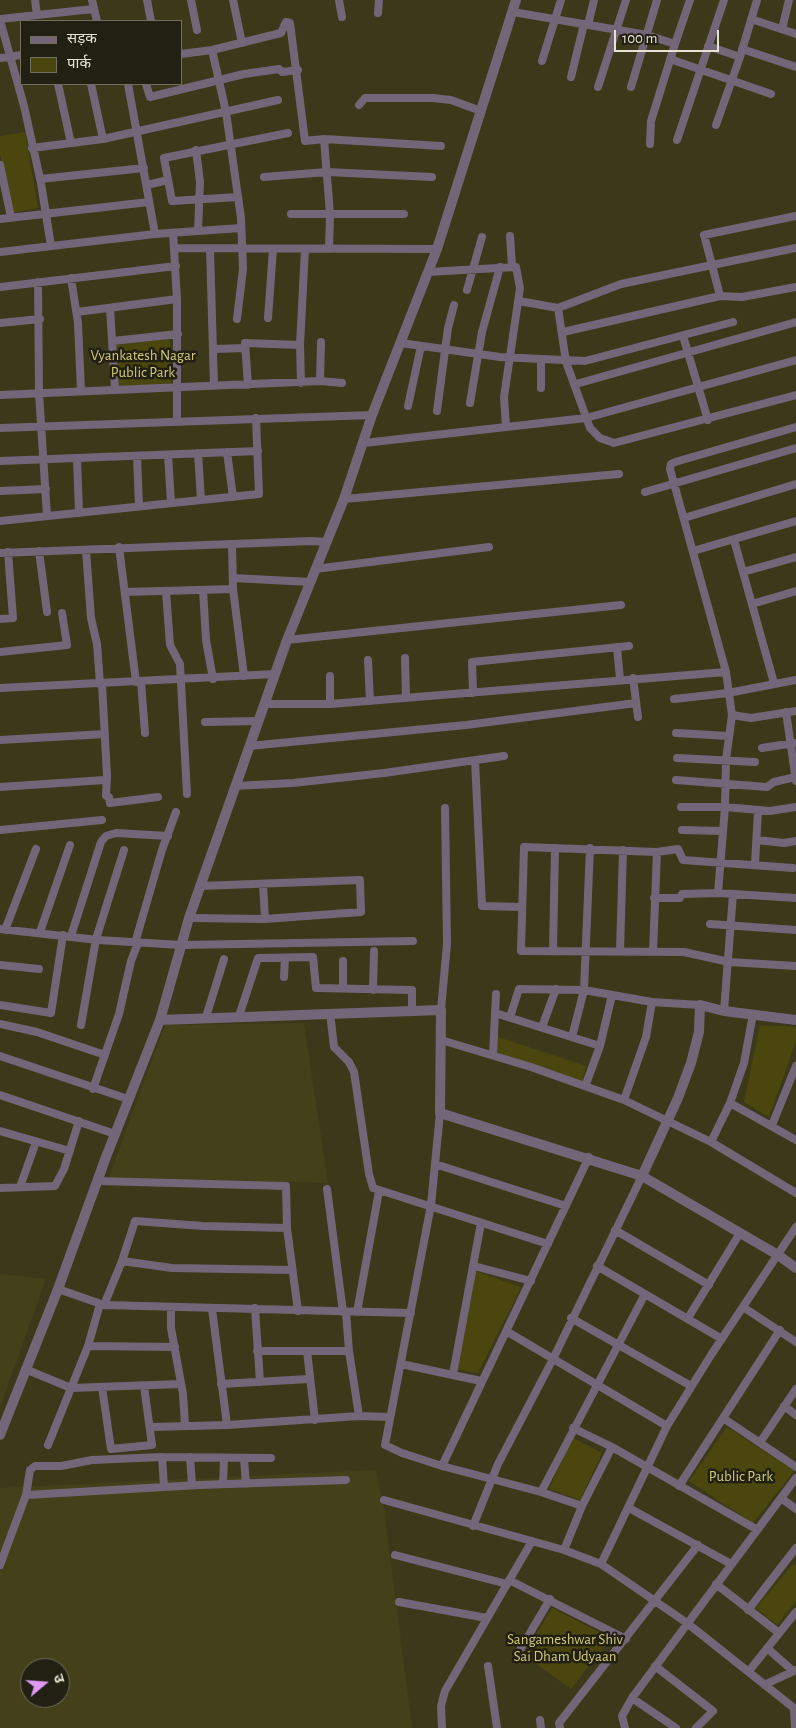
<!DOCTYPE html>
<html>
<head>
<meta charset="utf-8">
<style>
  body { margin:0 }
  #map { position:relative; width:796px; height:1728px; overflow:hidden; background:#3c391a; font-family:"Alegreya Sans","Noto Sans Devanagari",sans-serif }
  canvas { display:block }
  .legend { position:absolute; left:20px; top:20px; width:162px; height:65px; box-sizing:border-box; background:#212012; border:1px solid #6f6e5f; margin:0; padding:6px 9px; list-style:none; font-size:15px; color:#e5e4d2 }
  .legend li { display:flex; align-items:center; gap:10px; height:25px }
  .legend b { width:25px; border:1px solid #6f6e5f }
  .north { position:absolute; left:20px; top:1658px; width:50px; height:50px; box-sizing:border-box; background:#212012; border:1px solid #6f6e5f; border-radius:50%; rotate:72deg; font-size:14px; font-weight:700; line-height:20px; text-align:center; color:#e5e4d2 }
  .north::after { content:''; display:block; margin:auto; width:18px; height:22px; background:#dc99f4; clip-path:polygon(50% 0,100% 100%,50% 72%,0 100%) }
  .scale { position:absolute; left:614px; top:30px; width:105px; height:22px; box-sizing:border-box; border:2px solid #e5e4d2; border-top:0; padding-left:6px; font-size:15px; line-height:18px; white-space:nowrap; color:#e5e4d2; -webkit-text-stroke:4px #212012; paint-order:stroke }
</style>
</head>
<body>
<div id="map">
<canvas width="796" height="1728"></canvas>
<ul class="legend">
<li><b style="height:6px;background:#736679"></b>सड़क</li>
<li><b style="height:14px;background:#4b460d"></b>पार्क</li>
</ul>
<div class="north">उ</div>
<div class="scale">100 m</div>
</div>
<script>
const context = document.querySelector('canvas').getContext('2d');
context.lineJoin = 'round';
function fillPath(path, color) {
  context.fillStyle = color;
  context.fill(path, 'evenodd');
}
function toPath(rows) {
  const path = new Path2D();
  for (const r of rows) {
    path.moveTo(r[0], r[1]);
    for (let i = 2; i < r.length; i += 2) path.lineTo(r[i], r[i + 1]);
  }
  return path;
}
function stroke(path, color, width, dash) {
  context.strokeStyle = color;
  context.lineWidth = width;
  context.lineCap = dash ? 'butt' : 'round';
  context.setLineDash(dash || []);
  context.stroke(path);
}
function write(font, color, halo, rows, align = 'center') {
  context.font = font + ' "Alegreya Sans",sans-serif';
  context.lineWidth = 5;
  context.setLineDash([]);
  context.textBaseline = 'middle';
  context.strokeStyle = halo;
  context.fillStyle = color;
  for (const [text, x, y, turn = 0] of rows) {
    context.save();
    context.translate(x, y);
    context.rotate((+turn || 0) * Math.PI / 180);
    context.textAlign = isNaN(turn) ? turn : align;
    if (halo) context.strokeText(text, 0, 0);
    context.fillText(text, 0, 0);
    context.restore();
  }
}
const built = toPath([
  [304,1023,328,1183,109,1177,165,1025],
  [0,1274,46,1279,0,1407],
  [376,1470,384,1508,412,1728,0,1728,0,1488],
  [30,1668,60,1668,60,1698,30,1698]
]);
const green = toPath([
  [25,132,38,208,11,213,0,153,0,136],
  [170,339,171,383,118,387,117,345],
  [760,1025,796,1027,796,1041,769,1117,744,1102],
  [498,1037,586,1066,582,1083,496,1052],
  [475,1271,521,1287,478,1373,455,1369],
  [727,1427,794,1471,753,1523,689,1481],
  [573,1438,602,1453,580,1500,549,1489],
  [793,1564,796,1566,796,1601,777,1625,756,1608],
  [552,1608,610,1638,571,1689,524,1655]
]);
const minor = toPath([
  [35,0,37,15],
  [92,0,97,21],
  [147,0,151,21],
  [191,0,197,30],
  [233,0,242,43],
  [339,0,342,17],
  [513,12,647,35,675,44,651,121,650,144],
  [378,13,379,0],
  [0,19,93,9],
  [751,19,796,34],
  [0,20,24,106,41,183,51,246],
  [588,25,594,0],
  [782,29,789,0],
  [675,44,690,0],
  [708,46,740,57,757,0],
  [742,49,796,67],
  [212,50,226,112,241,218,243,269,237,319],
  [181,54,212,50,281,33,286,22,290,23,305,141,324,139,441,146],
  [0,58,21,55],
  [670,59,771,94],
  [542,61,561,0],
  [571,77,584,24],
  [58,84,71,143],
  [91,84,103,139],
  [128,84,155,234],
  [146,84,150,97,244,74,279,69,282,72,298,70],
  [598,87,626,0],
  [631,87,657,0],
  [359,105,365,98,433,98,451,100,481,111],
  [716,125,740,57],
  [324,139,330,214,329,249],
  [677,140,724,0],
  [32,148,103,139,278,100],
  [196,150,200,182,198,231],
  [0,165,11,217],
  [264,177,327,172,432,177],
  [40,179,144,168],
  [147,185,168,180],
  [238,197,172,201,164,158,288,133],
  [291,214,404,214],
  [0,219,149,202],
  [173,233,177,299,177,422],
  [510,236,512,266],
  [174,248,437,249],
  [796,248,712,265,720,296,742,297,796,287],
  [210,249,214,386],
  [0,252,155,234,241,228],
  [428,272,516,267,520,288,504,397,506,427],
  [71,278,78,323,81,391],
  [38,282,39,393,47,516],
  [0,287,176,266],
  [467,290,482,237],
  [519,301,558,308,621,284,712,265,704,235,796,216],
  [110,308,115,389],
  [558,308,566,362,590,428,600,438,614,443,796,395],
  [77,312,177,299],
  [268,318,273,249],
  [0,323,40,319],
  [563,332,720,296],
  [683,336,708,420],
  [113,341,178,334],
  [401,343,500,357,585,361,733,322],
  [214,349,245,348],
  [541,360,541,388],
  [320,381,321,342],
  [301,383,300,345,305,249],
  [576,384,796,322],
  [248,385,245,343,300,345],
  [0,395,320,381,342,383],
  [470,403,482,332,500,267],
  [408,406,421,346],
  [437,411,448,328,454,305],
  [0,428,372,415],
  [364,443,586,418,796,360],
  [227,452,233,497],
  [198,453,201,500],
  [168,455,171,502],
  [137,456,139,506],
  [0,461,77,458],
  [0,491,46,489],
  [645,492,796,448],
  [344,499,619,474],
  [79,513,77,458,258,451],
  [684,518,796,484],
  [0,521,259,494,256,418],
  [734,540,774,683],
  [232,544,312,541,326,542],
  [119,547,136,682],
  [86,550,91,618,97,644,100,684],
  [39,551,47,612],
  [693,551,796,521],
  [0,553,232,544,233,589,244,676],
  [315,569,489,547],
  [743,572,796,557],
  [233,578,310,582],
  [203,590,206,640,213,679],
  [125,592,233,589],
  [166,592,170,645,180,664,187,794],
  [752,604,796,591],
  [0,619,13,618,8,552],
  [287,640,621,605],
  [617,647,620,679],
  [0,652,67,645,62,613],
  [405,658,406,698],
  [368,660,370,701],
  [633,678,638,717],
  [141,682,145,733],
  [102,684,107,776,106,796,109,797,110,803,158,797],
  [0,688,275,674],
  [473,693,472,662,629,646],
  [674,699,728,693,796,680],
  [265,704,330,704,726,672],
  [330,704,330,676],
  [786,712,796,781],
  [732,715,751,718,796,711],
  [205,722,258,721],
  [676,733,729,736],
  [0,740,105,734],
  [249,746,466,725,636,703],
  [762,748,794,743],
  [677,758,755,762],
  [475,760,482,906,522,907],
  [676,780,767,787,774,782,796,777],
  [235,786,293,783,384,773,504,756],
  [0,787,105,780],
  [681,807,725,807,770,811,796,807],
  [0,830,102,820],
  [682,830,722,831],
  [757,840,784,843,796,841],
  [755,864,758,810],
  [793,868,683,860,678,849,657,852,524,847,521,951,684,952,729,962,796,966],
  [263,884,265,919],
  [718,893,725,807,726,760,732,715,726,672,670,469,671,464,675,462,796,427],
  [654,898,680,898,682,894,718,893,796,898],
  [189,918,265,919,361,912,360,880,200,886],
  [710,924,796,930],
  [0,929,98,940,181,945,413,941],
  [5,930,36,849],
  [40,932,70,845],
  [71,936,101,842,106,836,116,833,168,836],
  [135,943,162,850,176,812],
  [553,951,555,848],
  [620,951,623,850],
  [653,952,657,852],
  [0,965,39,969],
  [284,977,285,958],
  [343,988,343,961],
  [373,990,374,951],
  [0,1005,51,1013,63,935],
  [441,1010,447,944,445,808],
  [724,1011,733,894],
  [330,1013,334,1047,349,1062,354,1072,369,1174,373,1188,548,1244],
  [495,1013,600,1046],
  [239,1016,258,958,313,957,316,988,412,990,412,1011],
  [206,1017,224,959],
  [510,1017,519,989,584,990,652,1002,700,1005],
  [0,1024,37,1032,105,1055],
  [81,1025,96,939,124,850],
  [542,1027,556,989],
  [572,1037,584,990,590,848],
  [441,1040,531,1067,624,1100,711,1142,796,1193],
  [493,1054,496,994],
  [0,1056,128,1099],
  [586,1084,600,1046,612,995],
  [93,1089,119,1014,131,961,138,943],
  [0,1095,115,1134],
  [624,1100,646,1037,652,1002],
  [730,1103,796,1140],
  [440,1113,431,1205,385,1445,402,1453,442,1466,541,1492,582,1506],
  [772,1125,796,1066],
  [0,1131,70,1151],
  [711,1142,730,1103,744,1063,753,1014],
  [435,1164,566,1206],
  [98,1181,286,1186,287,1228,298,1311],
  [20,1187,36,1142],
  [0,1188,55,1186,64,1169,79,1121],
  [327,1189,343,1312],
  [615,1230,709,1285],
  [122,1261,172,1268,292,1270],
  [474,1266,531,1281],
  [597,1266,722,1339],
  [58,1289,104,1305,411,1313],
  [104,1305,122,1261,135,1221,203,1226,287,1228],
  [743,1307,796,1342],
  [171,1308,171,1328,183,1394,185,1425],
  [255,1308,260,1382],
  [212,1309,227,1425],
  [346,1312,349,1351,359,1416],
  [357,1312,379,1191],
  [571,1318,691,1386],
  [688,1318,740,1233],
  [506,1331,667,1426],
  [88,1346,175,1347],
  [257,1351,349,1351],
  [307,1351,315,1420],
  [401,1364,481,1381],
  [25,1369,71,1388,180,1384],
  [453,1374,481,1223],
  [221,1384,309,1379],
  [102,1387,111,1449,152,1445,144,1386],
  [784,1406,796,1415],
  [723,1418,796,1467],
  [151,1427,227,1425,359,1416,390,1417],
  [573,1428,612,1447,756,1529],
  [761,1441,796,1389],
  [48,1445,88,1346,100,1304],
  [162,1457,164,1487],
  [190,1457,192,1485],
  [244,1459,246,1484],
  [442,1466,589,1157],
  [223,1484,224,1459],
  [679,1486,780,1330],
  [541,1492,645,1294],
  [26,1495,30,1470,35,1466,61,1466,92,1460,162,1457,271,1458],
  [781,1498,796,1509],
  [384,1500,564,1550,601,1564,687,1623,794,1708,795,1728],
  [629,1508,731,1564],
  [473,1526,498,1464,553,1359,642,1176],
  [564,1550,582,1506,612,1447],
  [395,1555,507,1584],
  [601,1564,667,1426,711,1355,796,1227],
  [0,1565,26,1495,199,1485,346,1480],
  [509,1580,626,1639],
  [716,1584,779,1633],
  [399,1602,487,1618],
  [748,1610,796,1548],
  [767,1648,793,1671],
  [520,1650,550,1599],
  [488,1666,497,1728],
  [655,1666,713,1711,696,1728],
  [749,1671,796,1612],
  [766,1684,796,1670],
  [632,1698,676,1728],
  [540,1720,541,1728],
  [442,1728,441,1706,445,1691,532,1541],
  [560,1728,559,1723,698,1545],
  [625,1728,622,1716,632,1698,796,1478]
]);
const tertiary = toPath([
  [160,1020,441,1010,440,1113,642,1176,778,1255,796,1268],
  [642,1176,678,1098,691,1063,699,1032,700,1005,724,1011,796,1020],
  [0,1435,58,1289,106,1157,160,1020,189,918,287,640,344,499,372,415,437,249,516,0]
]);
const parkNames = [
  ["Vyankatesh Nagar",143,355],
  ["Public Park",143,372],
  ["Public Park",741,1476],
  ["Sangameshwar Shiv",565,1639],
  ["Sai Dham Udyaan",565,1656]
];
fillPath(built, '#444019');
fillPath(green, '#4b460d');
stroke(minor, '#736679', 8);
stroke(tertiary, '#736679', 10);
write('15px', '#d2ca77', '#212012', parkNames);
</script>
</body>
</html>
